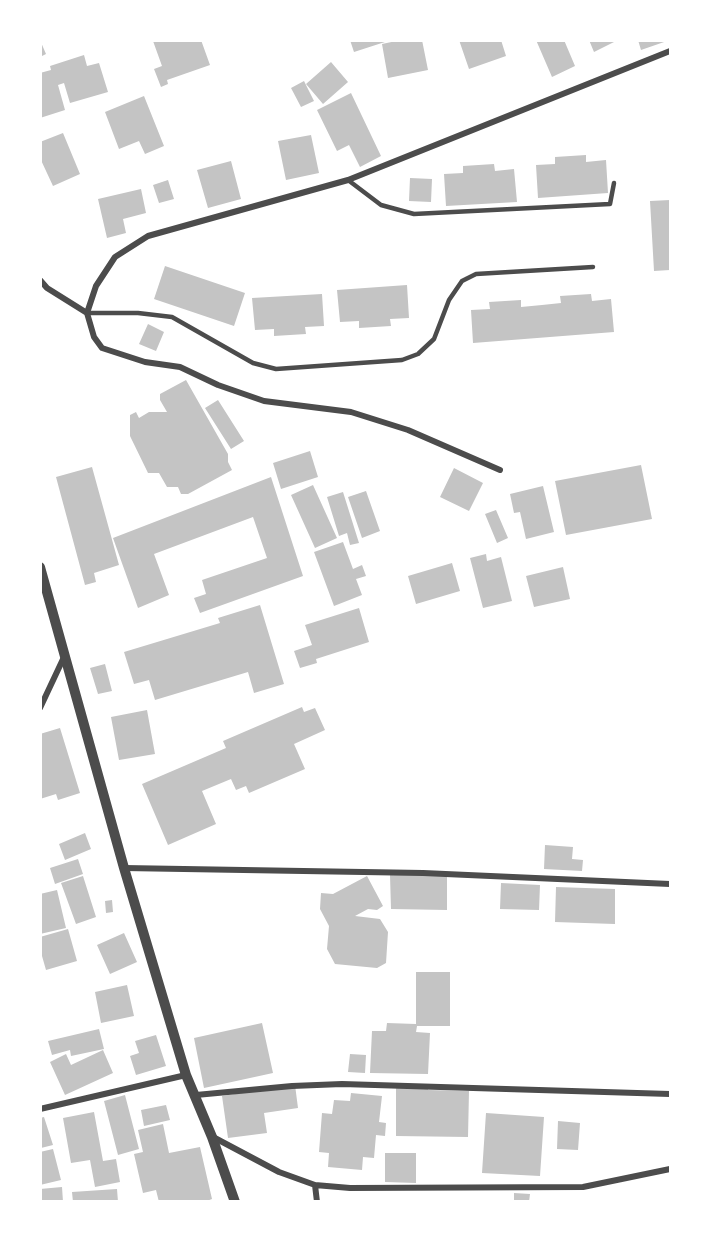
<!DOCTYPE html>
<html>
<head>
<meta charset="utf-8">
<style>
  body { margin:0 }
  #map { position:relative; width:711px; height:1242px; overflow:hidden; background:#fff; font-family:"Asap Condensed",sans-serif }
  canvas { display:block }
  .frame { position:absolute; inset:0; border:42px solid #fff; pointer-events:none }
</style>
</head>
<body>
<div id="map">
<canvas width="711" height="1242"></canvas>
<div class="frame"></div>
</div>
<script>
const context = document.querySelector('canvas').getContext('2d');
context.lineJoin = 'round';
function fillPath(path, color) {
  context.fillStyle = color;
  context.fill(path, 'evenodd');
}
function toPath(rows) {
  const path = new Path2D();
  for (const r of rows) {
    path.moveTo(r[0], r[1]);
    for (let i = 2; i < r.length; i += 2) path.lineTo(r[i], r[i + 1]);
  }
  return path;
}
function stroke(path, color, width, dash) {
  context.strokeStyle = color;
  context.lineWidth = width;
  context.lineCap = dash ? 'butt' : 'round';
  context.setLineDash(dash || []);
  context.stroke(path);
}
const building = toPath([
  [40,40,46,54,40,57],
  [156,40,201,40,210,65,167,80,168,84,161,87,154,69,162,66,153,41],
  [350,40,388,40,388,41,354,52],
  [401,40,422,40,428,70,388,78,382,44],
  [459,40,501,40,506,56,469,69],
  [536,40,564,40,575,66,552,77],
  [589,40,618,40,594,52],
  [638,40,667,40,667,41,641,50],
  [84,55,87,66,99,63,108,92,70,103,64,83,58,85,65,110,40,118,40,73,51,70,50,66],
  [331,62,348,82,323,104,306,84],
  [304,81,314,101,301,107,291,88],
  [351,93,381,156,360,167,349,145,337,151,317,110],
  [144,96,164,146,145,154,139,141,119,149,105,112],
  [63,133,80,174,53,186,40,158,40,142],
  [311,135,319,173,286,180,278,141],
  [586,155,586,162,606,160,608,193,538,198,536,165,555,164,555,157],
  [231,161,241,199,208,208,197,170],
  [494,164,495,171,514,169,517,202,446,206,444,174,463,173,463,166],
  [410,178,432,179,431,202,409,201],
  [168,180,174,199,159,203,153,185],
  [141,189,146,213,123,219,126,233,107,238,98,199],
  [670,200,670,270,654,271,650,201],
  [165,266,245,293,234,326,154,299],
  [407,285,409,318,390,319,391,326,359,328,359,321,340,322,337,290],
  [322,294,324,326,305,327,306,334,274,336,274,329,255,330,252,298],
  [591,294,592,301,611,299,614,332,473,343,471,310,490,309,489,302,521,300,521,307,542,305,561,303,560,296],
  [148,324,164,332,156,351,139,344],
  [186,380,228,454,228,462,232,470,188,494,181,494,178,487,167,487,159,473,148,473,130,436,130,415,136,412,139,418,149,412,167,412,160,400,160,394],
  [218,400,244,441,231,449,205,408],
  [310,451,318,477,281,489,273,463],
  [641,465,652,519,566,535,555,481],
  [92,467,119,565,94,573,96,582,85,585,56,477],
  [454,468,483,483,469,511,440,497],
  [271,477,303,576,200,613,194,598,206,594,202,580,267,558,253,517,154,554,169,595,138,608,113,538],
  [313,485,337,538,315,548,291,495],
  [543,486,554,532,526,539,520,512,514,513,510,494],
  [366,491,380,531,362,538,348,497],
  [343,492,359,543,350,545,347,533,339,536,327,497],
  [496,510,508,538,497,543,485,514],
  [343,542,353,569,362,565,366,576,356,579,362,595,334,606,314,552],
  [486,554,487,561,501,557,512,601,483,608,470,558],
  [452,563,460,591,416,604,408,576],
  [563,567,570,599,534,607,526,576],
  [260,605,284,684,254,693,248,672,155,700,149,680,134,684,124,652,220,623,218,618],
  [359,608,369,642,316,659,317,663,300,668,294,651,312,645,305,625],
  [105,664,112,691,98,694,90,668],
  [302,707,304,712,315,708,325,730,294,744,305,769,249,793,246,786,236,790,231,779,202,791,216,824,168,845,142,784,226,748,223,741],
  [147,710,155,754,119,760,111,717],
  [60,728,80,793,58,800,56,794,40,799,40,734],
  [85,833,91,849,65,860,59,844],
  [545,845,573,847,572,859,583,860,582,871,544,869],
  [78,859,83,874,55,884,50,868],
  [390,875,447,875,447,910,391,909],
  [83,876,96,917,76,924,61,883],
  [367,876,383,906,377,910,368,909,355,916,380,919,388,932,386,963,377,968,335,964,327,949,329,926,320,909,321,893,333,894],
  [501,883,540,885,539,910,500,909],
  [556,887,615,889,615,924,555,922],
  [57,890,66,928,40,934,40,894],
  [112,900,113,912,106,913,105,901],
  [68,929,77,961,46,970,40,949,40,937],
  [124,933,137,962,110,974,97,945],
  [416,972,450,972,450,1026,417,1026,416,1032,430,1033,428,1074,370,1073,372,1031,386,1031,387,1023,416,1024],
  [127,985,134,1016,101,1023,95,992],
  [262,1023,273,1073,204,1088,194,1038],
  [99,1029,104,1049,71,1056,70,1050,52,1055,48,1041],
  [156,1035,166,1066,136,1075,130,1056,139,1053,135,1041],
  [103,1050,113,1073,65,1095,50,1062,66,1054,71,1065],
  [350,1054,366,1055,365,1073,348,1072],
  [295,1085,298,1108,264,1113,267,1133,228,1138,222,1096],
  [396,1086,428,1087,428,1090,469,1091,468,1137,396,1136],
  [351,1093,382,1096,379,1122,386,1123,385,1136,376,1135,374,1158,363,1157,362,1170,328,1167,329,1153,319,1152,322,1113,332,1114,334,1100,350,1101],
  [125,1095,139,1149,118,1155,104,1101],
  [166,1105,170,1120,144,1126,141,1110],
  [94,1112,103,1161,116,1159,120,1182,95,1187,90,1160,71,1163,63,1118],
  [486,1113,544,1117,540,1176,482,1173],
  [44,1117,53,1145,41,1148,40,1118],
  [558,1121,580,1123,578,1150,557,1149],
  [163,1124,169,1153,200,1147,212,1199,204,1202,159,1202,156,1190,143,1193,134,1154,143,1152,138,1130],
  [53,1149,61,1180,40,1185,40,1152],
  [385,1153,416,1153,416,1183,385,1182],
  [62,1187,63,1202,40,1202,40,1189],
  [117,1189,118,1202,73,1202,72,1192],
  [514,1193,530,1194,529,1202,514,1202]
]);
const service = toPath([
  [348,180,381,205,414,214,610,204,614,183],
  [87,313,138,313,172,317,253,363,276,369,402,360,418,354,434,339,449,300,462,281,476,274,593,267]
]);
const minor = toPath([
  [40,280,47,288,87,313,96,286,115,257,148,236,348,180,670,51],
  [87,313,94,337,102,348,145,362,180,367,218,385,264,401,351,412,408,430,500,470],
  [40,708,64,657],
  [124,868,423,873,670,884],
  [196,1095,292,1086,342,1084,670,1094],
  [40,1109,186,1075],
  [213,1137,279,1172,315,1185,350,1188,583,1187,670,1169],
  [315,1185,317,1202]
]);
const tertiary = toPath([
  [40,567,124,868,186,1075,212,1137,235,1202]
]);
fillPath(building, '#c4c4c4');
stroke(service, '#4c4c4c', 4.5);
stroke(minor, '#4c4c4c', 6);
stroke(tertiary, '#4c4c4c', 10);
</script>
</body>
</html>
